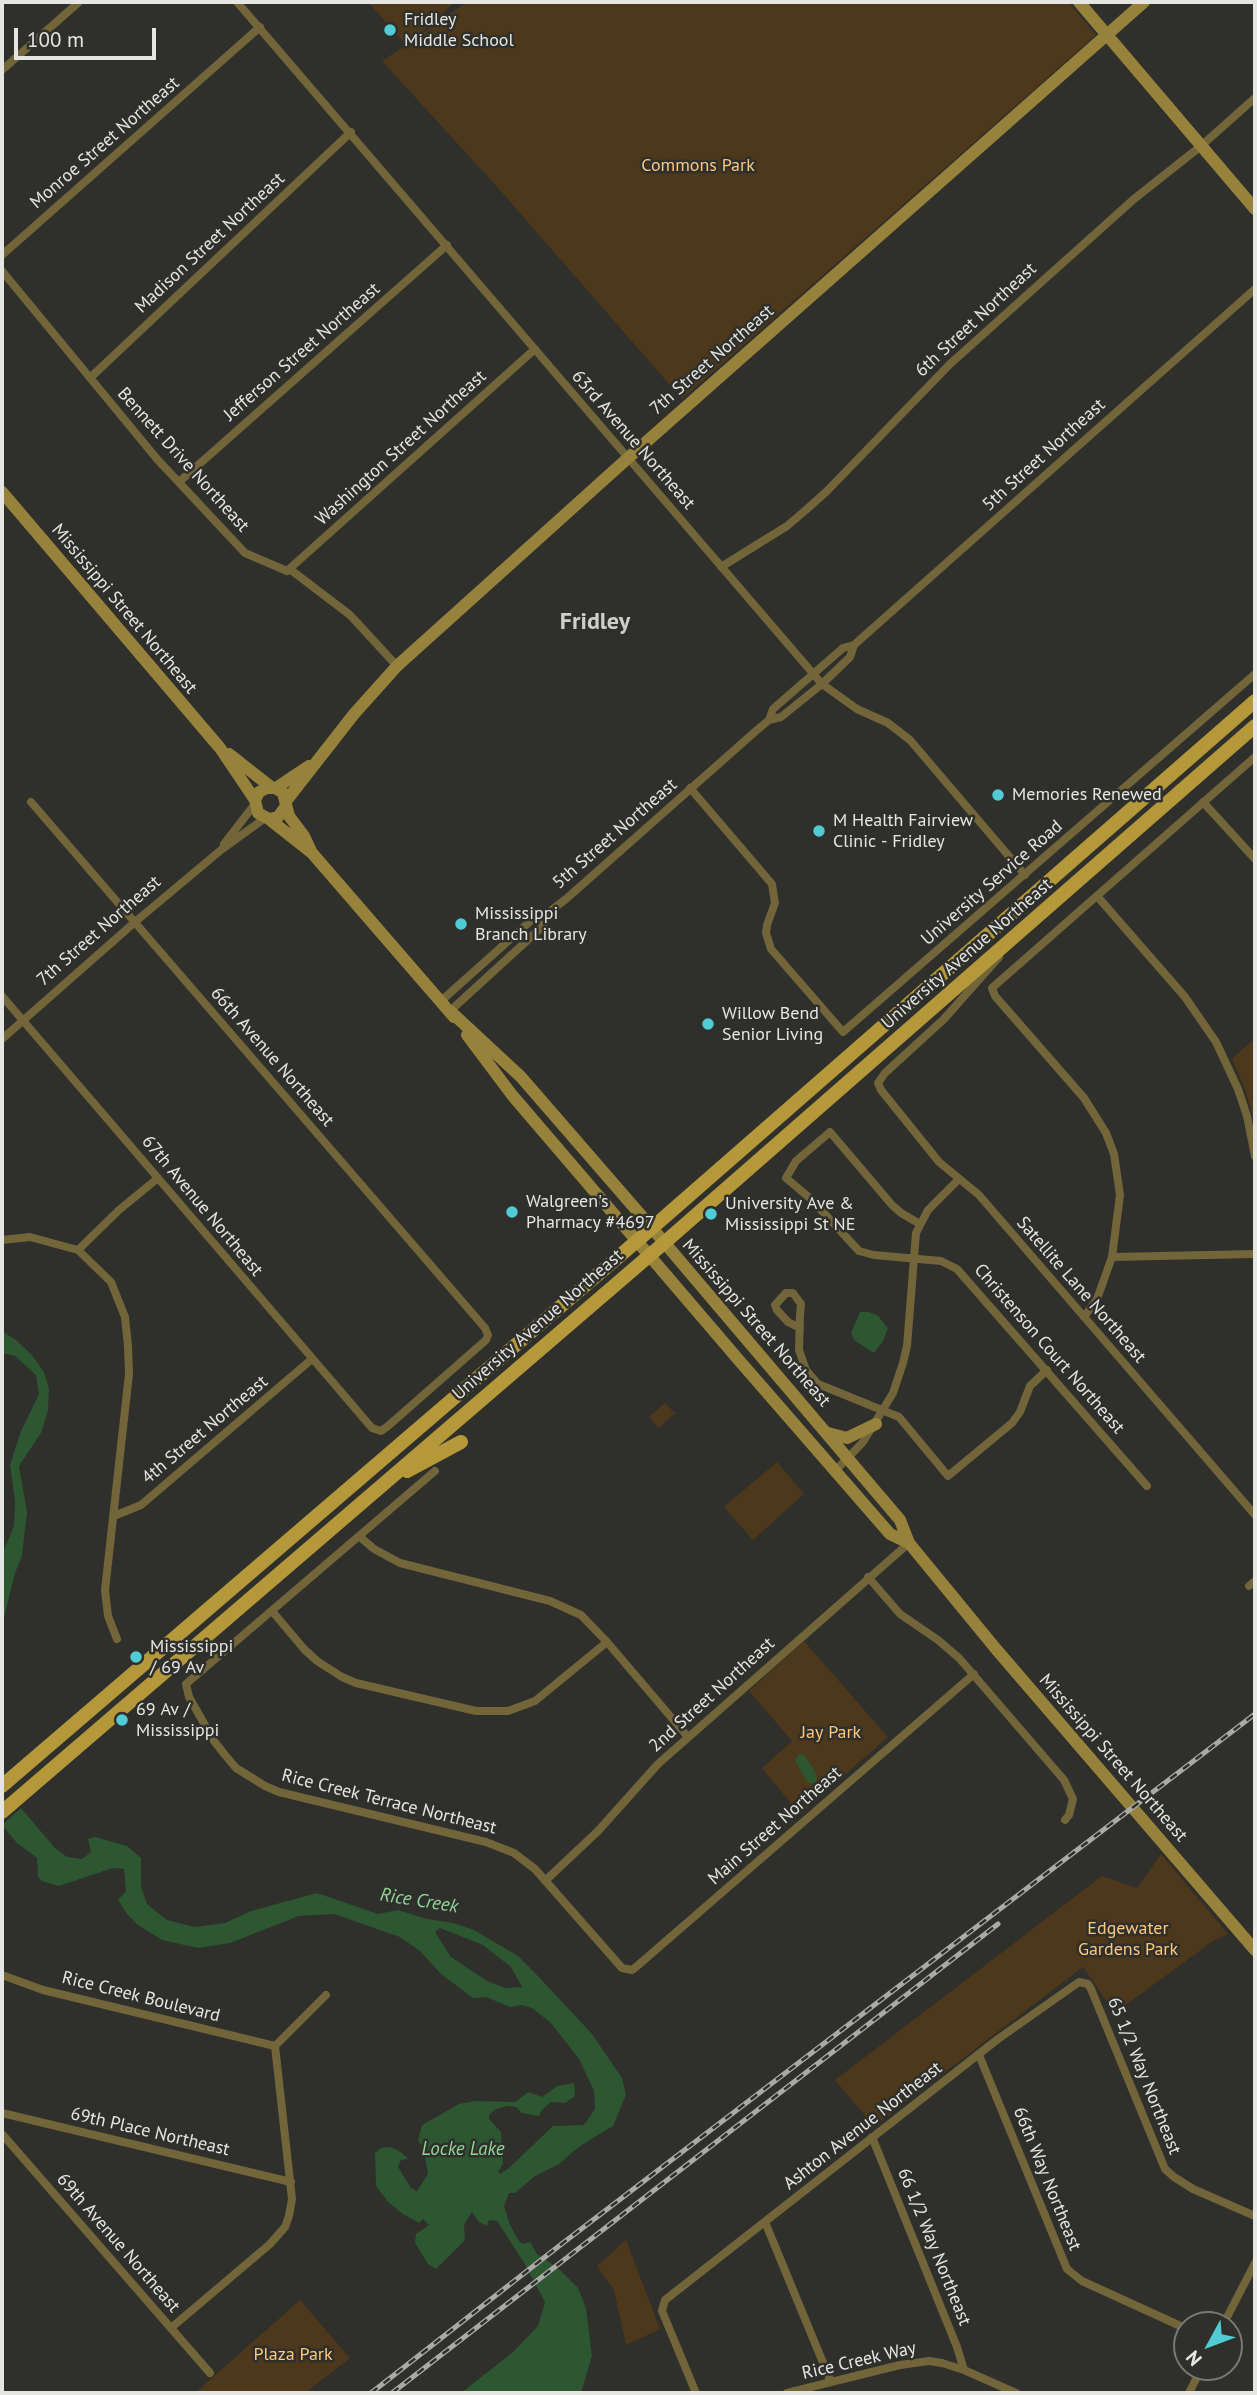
<!DOCTYPE html>
<html>
<head>
<meta charset="utf-8">
<style>
  body { margin:0 }
  #map { position:relative; width:1257px; height:2395px; overflow:hidden; background:#2f2f2b; font-family:"PT Sans",sans-serif }
  canvas { display:block }
  .frame { position:absolute; inset:0; border:4px solid #e5e6e3; pointer-events:none }
  .north { position:absolute; left:1173px; top:2311px; width:70px; height:70px; box-sizing:border-box; background:#2f2f2b; border:2px solid #787875; border-radius:50%; rotate:229deg; font-size:19px; font-weight:700; line-height:28px; text-align:center; color:#e5e6e3 }
  .north::after { content:''; display:block; margin:auto; width:24px; height:32px; background:#51ccd4; clip-path:polygon(50% 0,100% 100%,50% 72%,0 100%) }
  .scale { position:absolute; left:14px; top:28px; width:142px; height:32px; box-sizing:border-box; border:4px solid #e5e6e3; border-top:0; padding-left:9px; font-size:21px; line-height:24px; white-space:nowrap; color:#e5e6e3; -webkit-text-stroke:5px #2f2f2b; paint-order:stroke }
</style>
</head>
<body>
<div id="map">
<canvas width="1257" height="2395"></canvas>
<div class="frame"></div>
<div class="north">N</div>
<div class="scale">100 m</div>
</div>
<script>
const context = document.querySelector('canvas').getContext('2d');
context.lineJoin = 'round';
function fillPath(path, color) {
  context.fillStyle = color;
  context.fill(path, 'evenodd');
}
function toPath(rows) {
  const path = new Path2D();
  for (const r of rows) {
    path.moveTo(r[0], r[1]);
    for (let i = 2; i < r.length; i += 2) path.lineTo(r[i], r[i + 1]);
  }
  return path;
}
function stroke(path, color, width, dash) {
  context.strokeStyle = color;
  context.lineWidth = width;
  context.lineCap = dash ? 'butt' : 'round';
  context.setLineDash(dash || []);
  context.stroke(path);
}
function write(font, color, halo, rows, align = 'center') {
  context.font = font + ' "PT Sans",sans-serif';
  context.lineWidth = 5;
  context.setLineDash([]);
  context.textBaseline = 'middle';
  context.strokeStyle = halo;
  context.fillStyle = color;
  for (const [text, x, y, turn = 0] of rows) {
    context.save();
    context.translate(x, y);
    context.rotate((+turn || 0) * Math.PI / 180);
    context.textAlign = isNaN(turn) ? turn : align;
    if (halo) context.strokeText(text, 0, 0);
    context.fillText(text, 0, 0);
    context.restore();
  }
}
const green = toPath([
  [368,2,455,2,415,38,467,2,1068,2,1096,35,682,399,499,189,382,61,406,45],
  [1255,1038,1255,1125,1245,1089,1232,1059],
  [665,1403,675,1413,659,1428,649,1417],
  [777,1462,804,1494,753,1540,724,1507],
  [804,1641,888,1737,800,1814,762,1768,792,1741,749,1691],
  [1161,1854,1228,1934,1213,1941,1115,2013,1083,1967,874,2126,835,2080,1102,1876,1137,1888],
  [626,2240,660,2329,626,2345,614,2290,597,2266],
  [300,2300,350,2358,305,2393,195,2393]
]);
const water = toPath([
  [860,1312,868,1312,877,1315,888,1328,883,1341,874,1353,854,1340,851,1333],
  [2,1331,16,1340,32,1355,44,1372,49,1389,48,1410,41,1433,19,1466,27,1512,22,1556,15,1573,2,1626,2,1554,14,1526,15,1501,10,1465,21,1431,39,1394,36,1375,15,1356,2,1353],
  [799,1754,804,1755,811,1765,817,1776,816,1784,808,1783,797,1764,795,1761],
  [21,1808,55,1848,67,1857,82,1859,91,1852,88,1839,95,1837,127,1846,141,1858,141,1886,147,1904,167,1920,194,1927,225,1923,251,1911,317,1893,378,1914,398,1910,427,1919,453,1923,474,1930,518,1956,535,1973,592,2034,622,2078,626,2095,613,2126,580,2146,559,2164,535,2176,515,2193,509,2193,504,2206,510,2225,519,2241,523,2244,530,2242,537,2254,558,2268,578,2288,586,2308,592,2356,581,2393,461,2393,512,2353,538,2326,545,2302,523,2261,497,2221,489,2220,487,2226,479,2222,472,2212,464,2225,465,2240,436,2269,428,2264,415,2243,416,2234,429,2225,423,2219,419,2223,403,2214,388,2202,376,2186,375,2153,381,2148,391,2147,402,2153,408,2159,401,2160,398,2167,411,2188,417,2191,428,2174,423,2147,418,2141,422,2125,459,2104,475,2101,515,2102,528,2092,542,2097,557,2086,574,2083,575,2096,565,2103,551,2102,542,2110,539,2116,522,2113,516,2107,507,2106,496,2109,489,2115,489,2119,501,2132,503,2164,498,2172,500,2174,509,2168,553,2126,584,2125,595,2109,594,2091,579,2059,551,2023,532,2008,522,2005,510,2007,486,1997,473,1998,441,1974,420,1951,400,1937,334,1914,299,1916,230,1943,198,1948,162,1940,138,1925,127,1914,118,1900,126,1891,124,1869,113,1868,59,1886,42,1881,38,1877,37,1858,17,1843,2,1825],
  [440,1928,483,1945,511,1967,522,1987,505,1988,487,1981,451,1957,435,1932]
]);
const street = toPath([
  [237,2,822,684,857,709,888,723,910,740,1025,875],
  [2,70,79,2],
  [2,255,260,27],
  [2,271,157,459,245,553,287,571,291,570,350,615,397,666],
  [90,378,351,132],
  [179,482,447,245],
  [721,567,787,526,807,509,827,491,950,364,1134,199,1201,146,1255,98],
  [287,571,535,349],
  [769,720,773,709,843,648,854,645,1255,289],
  [690,788,772,884,775,903,767,925,766,933,771,949,843,1032,1255,674],
  [1203,802,1255,859],
  [224,844,255,804],
  [1097,896,1185,997,1216,1042,1238,1089,1247,1116,1255,1156],
  [999,957,944,1019,885,1073,878,1083,881,1090,939,1162,979,1195,1255,1515],
  [2,996,372,1428,381,1431,388,1426,486,1340,488,1335,485,1328,31,802],
  [441,1001,535,917,545,915,566,899,757,730,769,720,781,717,822,684,850,657,854,645],
  [450,1011,543,926,545,915],
  [2,1039,135,922,221,850,265,818],
  [920,1224,901,1213,892,1205,830,1132,796,1161,786,1178,811,1199,859,1251,874,1255,941,1261,957,1269,1147,1486],
  [2,1240,30,1237,78,1250,111,1282,125,1317,128,1346,129,1374,105,1590,108,1616,117,1639],
  [78,1250,119,1210,158,1178],
  [1112,1257,1255,1254],
  [1084,1317,1097,1299,1112,1257,1120,1195,1114,1154,1106,1133,1084,1098,995,996,992,988,1255,757],
  [800,1328,788,1322,777,1310,775,1305,786,1293,793,1293,801,1304,800,1315,799,1350,806,1370,818,1384,899,1417,948,1476,1012,1423,1020,1412,1030,1386,1047,1370],
  [836,1470,863,1442,893,1393,903,1363,907,1346,916,1233,928,1210,959,1179],
  [435,1471,186,1684,189,1697,214,1741,225,1755,236,1768,265,1786,279,1792,486,1842,514,1853,535,1869,622,1968,632,1970,636,1967,974,1674],
  [114,1516,141,1505,312,1359],
  [359,1536,374,1549,400,1563,550,1601,581,1615,607,1642,688,1737],
  [868,1577,900,1614,938,1640,959,1658,1064,1780,1073,1799,1069,1815,1065,1820],
  [1249,1586,1255,1581],
  [272,1611,304,1649,317,1661,342,1677,356,1683,476,1711,508,1711,535,1701,607,1642],
  [545,1881,598,1831,658,1764,909,1543],
  [2,1975,43,1990,275,2046,292,2199,289,2216,285,2227,270,2244,171,2328],
  [275,2046,326,1995],
  [979,2055,1067,2269,1082,2281,1187,2329],
  [2,2113,291,2182],
  [2,2134,210,2373],
  [872,2137,957,2347,964,2370],
  [765,2222,831,2382],
  [1223,2325,1255,2263],
  [696,2393,662,2311,665,2300,998,2039,1079,1982,1088,1984,1091,1989,1165,2169,1174,2177,1193,2189,1255,2216],
  [787,2393,900,2365,929,2361,942,2363,964,2370,1016,2393],
  [1189,2393,1202,2367]
]);
const secondary = toPath([
  [1079,2,1255,209],
  [2,492,220,748,255,800],
  [229,754,271,787],
  [276,788,309,766],
  [286,801,354,714,397,666,628,458,1144,2],
  [286,806,278,817,269,819,258,813,255,800,259,792,267,788,276,788,283,793,289,816,304,836,312,853],
  [269,819,312,853,454,1017],
  [450,1011,521,1077,652,1228,900,1520,909,1543,996,1649,1255,1950],
  [467,1035,512,1095,737,1358,890,1534,909,1543],
  [828,1433,847,1438,876,1424]
]);
const primary = toPath([
  [407,1471,461,1442],
  [2,1786,652,1228,1255,701],
  [2,1812,664,1243,1255,726]
]);
const rail = toPath([
  [371,2393,559,2246,1255,1714],
  [392,2393,998,1924]
]);
const markers = [
  [390,30,7,"#51ccd4"],
  [998,795,7,"#51ccd4"],
  [819,831,7,"#51ccd4"],
  [461,924,7,"#51ccd4"],
  [708,1024,7,"#51ccd4"],
  [512,1212,7,"#51ccd4"],
  [711,1214,7,"#51ccd4"],
  [136,1657,7,"#51ccd4"],
  [122,1720,7,"#51ccd4"]
];
const poiNames = [
  ["Fridley",404,20],
  ["Middle School",404,41],
  ["Memories Renewed",1012,795],
  ["M Health Fairview",833,821],
  ["Clinic - Fridley",833,842],
  ["Mississippi",475,914],
  ["Branch Library",475,935],
  ["Willow Bend",722,1014],
  ["Senior Living",722,1035],
  ["Walgreen's",526,1202],
  ["Pharmacy #4697",526,1223],
  ["University Ave &",725,1204],
  ["Mississippi St NE",725,1225],
  ["Mississippi",150,1647],
  ["/ 69 Av",150,1668],
  ["69 Av /",136,1710],
  ["Mississippi",136,1731]
];
const streetNames = [
  ["Monroe Street Northeast",105,143,-41],
  ["Madison Street Northeast",210,243,-43],
  ["6th Street Northeast",976,320,-43],
  ["Jefferson Street Northeast",302,352,-41],
  ["7th Street Northeast",712,360,-41],
  ["63rd Avenue Northeast",633,440,49],
  ["Washington Street Northeast",401,448,-42],
  ["5th Street Northeast",1044,455,-42],
  ["Bennett Drive Northeast",183,460,48],
  ["Mississippi Street Northeast",124,609,50],
  ["5th Street Northeast",615,834,-41],
  ["University Service Road",992,883,-41],
  ["7th Street Northeast",99,931,-41],
  ["University Avenue Northeast",967,954,-41],
  ["66th Avenue Northeast",272,1057,49],
  ["67th Avenue Northeast",202,1206,50],
  ["Satellite Lane Northeast",1081,1290,49],
  ["Mississippi Street Northeast",756,1323,49],
  ["University Avenue Northeast",538,1325,-41],
  ["Christenson Court Northeast",1049,1349,49],
  ["4th Street Northeast",205,1430,-40],
  ["2nd Street Northeast",712,1695,-42],
  ["Mississippi Street Northeast",1113,1758,49],
  ["Rice Creek Terrace Northeast",389,1802,14],
  ["Main Street Northeast",775,1826,-41],
  ["Rice Creek Boulevard",141,1997,14],
  ["65 1/2 Way Northeast",1144,2076,68],
  ["Ashton Avenue Northeast",863,2126,-38],
  ["69th Place Northeast",150,2132,13],
  ["66th Way Northeast",1047,2179,68],
  ["69th Avenue Northeast",118,2243,49],
  ["66 1/2 Way Northeast",934,2247,68],
  ["Rice Creek Way",859,2361,-13]
];
const parkNames = [
  ["Commons Park",698,166],
  ["Jay Park",831,1733],
  ["Edgewater",1128,1929],
  ["Gardens Park",1128,1950],
  ["Plaza Park",293,2355]
];
const waterNames = [
  ["Rice Creek",419,1901,9],
  ["Locke Lake",463,2150]
];
const districtNames = [
  ["Fridley",595,622]
];
fillPath(green, '#4d381b');
fillPath(water, '#2c5731');
stroke(street, '#72653a', 8);
stroke(secondary, '#97823b', 12);
stroke(primary, '#b49839', 14);
stroke(rail, '#a9a9a6', 5);
stroke(rail, '#2f2f2b', 2.5, [8]);
for (const [x, y, r, color] of markers) {
  const dot = new Path2D();
  dot.arc(x, y, r, 0, 2 * Math.PI);
  context.fillStyle = color;
  context.fill(dot);
  stroke(dot, '#2f2f2b', 2.5);
}
write('18px', '#e5e6e3', '#2f2f2b', poiNames, 'left');
write('18px', '#e5e6e3', '#2f2f2b', streetNames);
write('18px', '#fcc77f', '#2f2f2b', parkNames);
write('italic 19px', '#91d497', '#2f2f2b', waterNames);
write('bold 24px', '#cecfc9', '#2f2f2b', districtNames);
</script>
</body>
</html>
